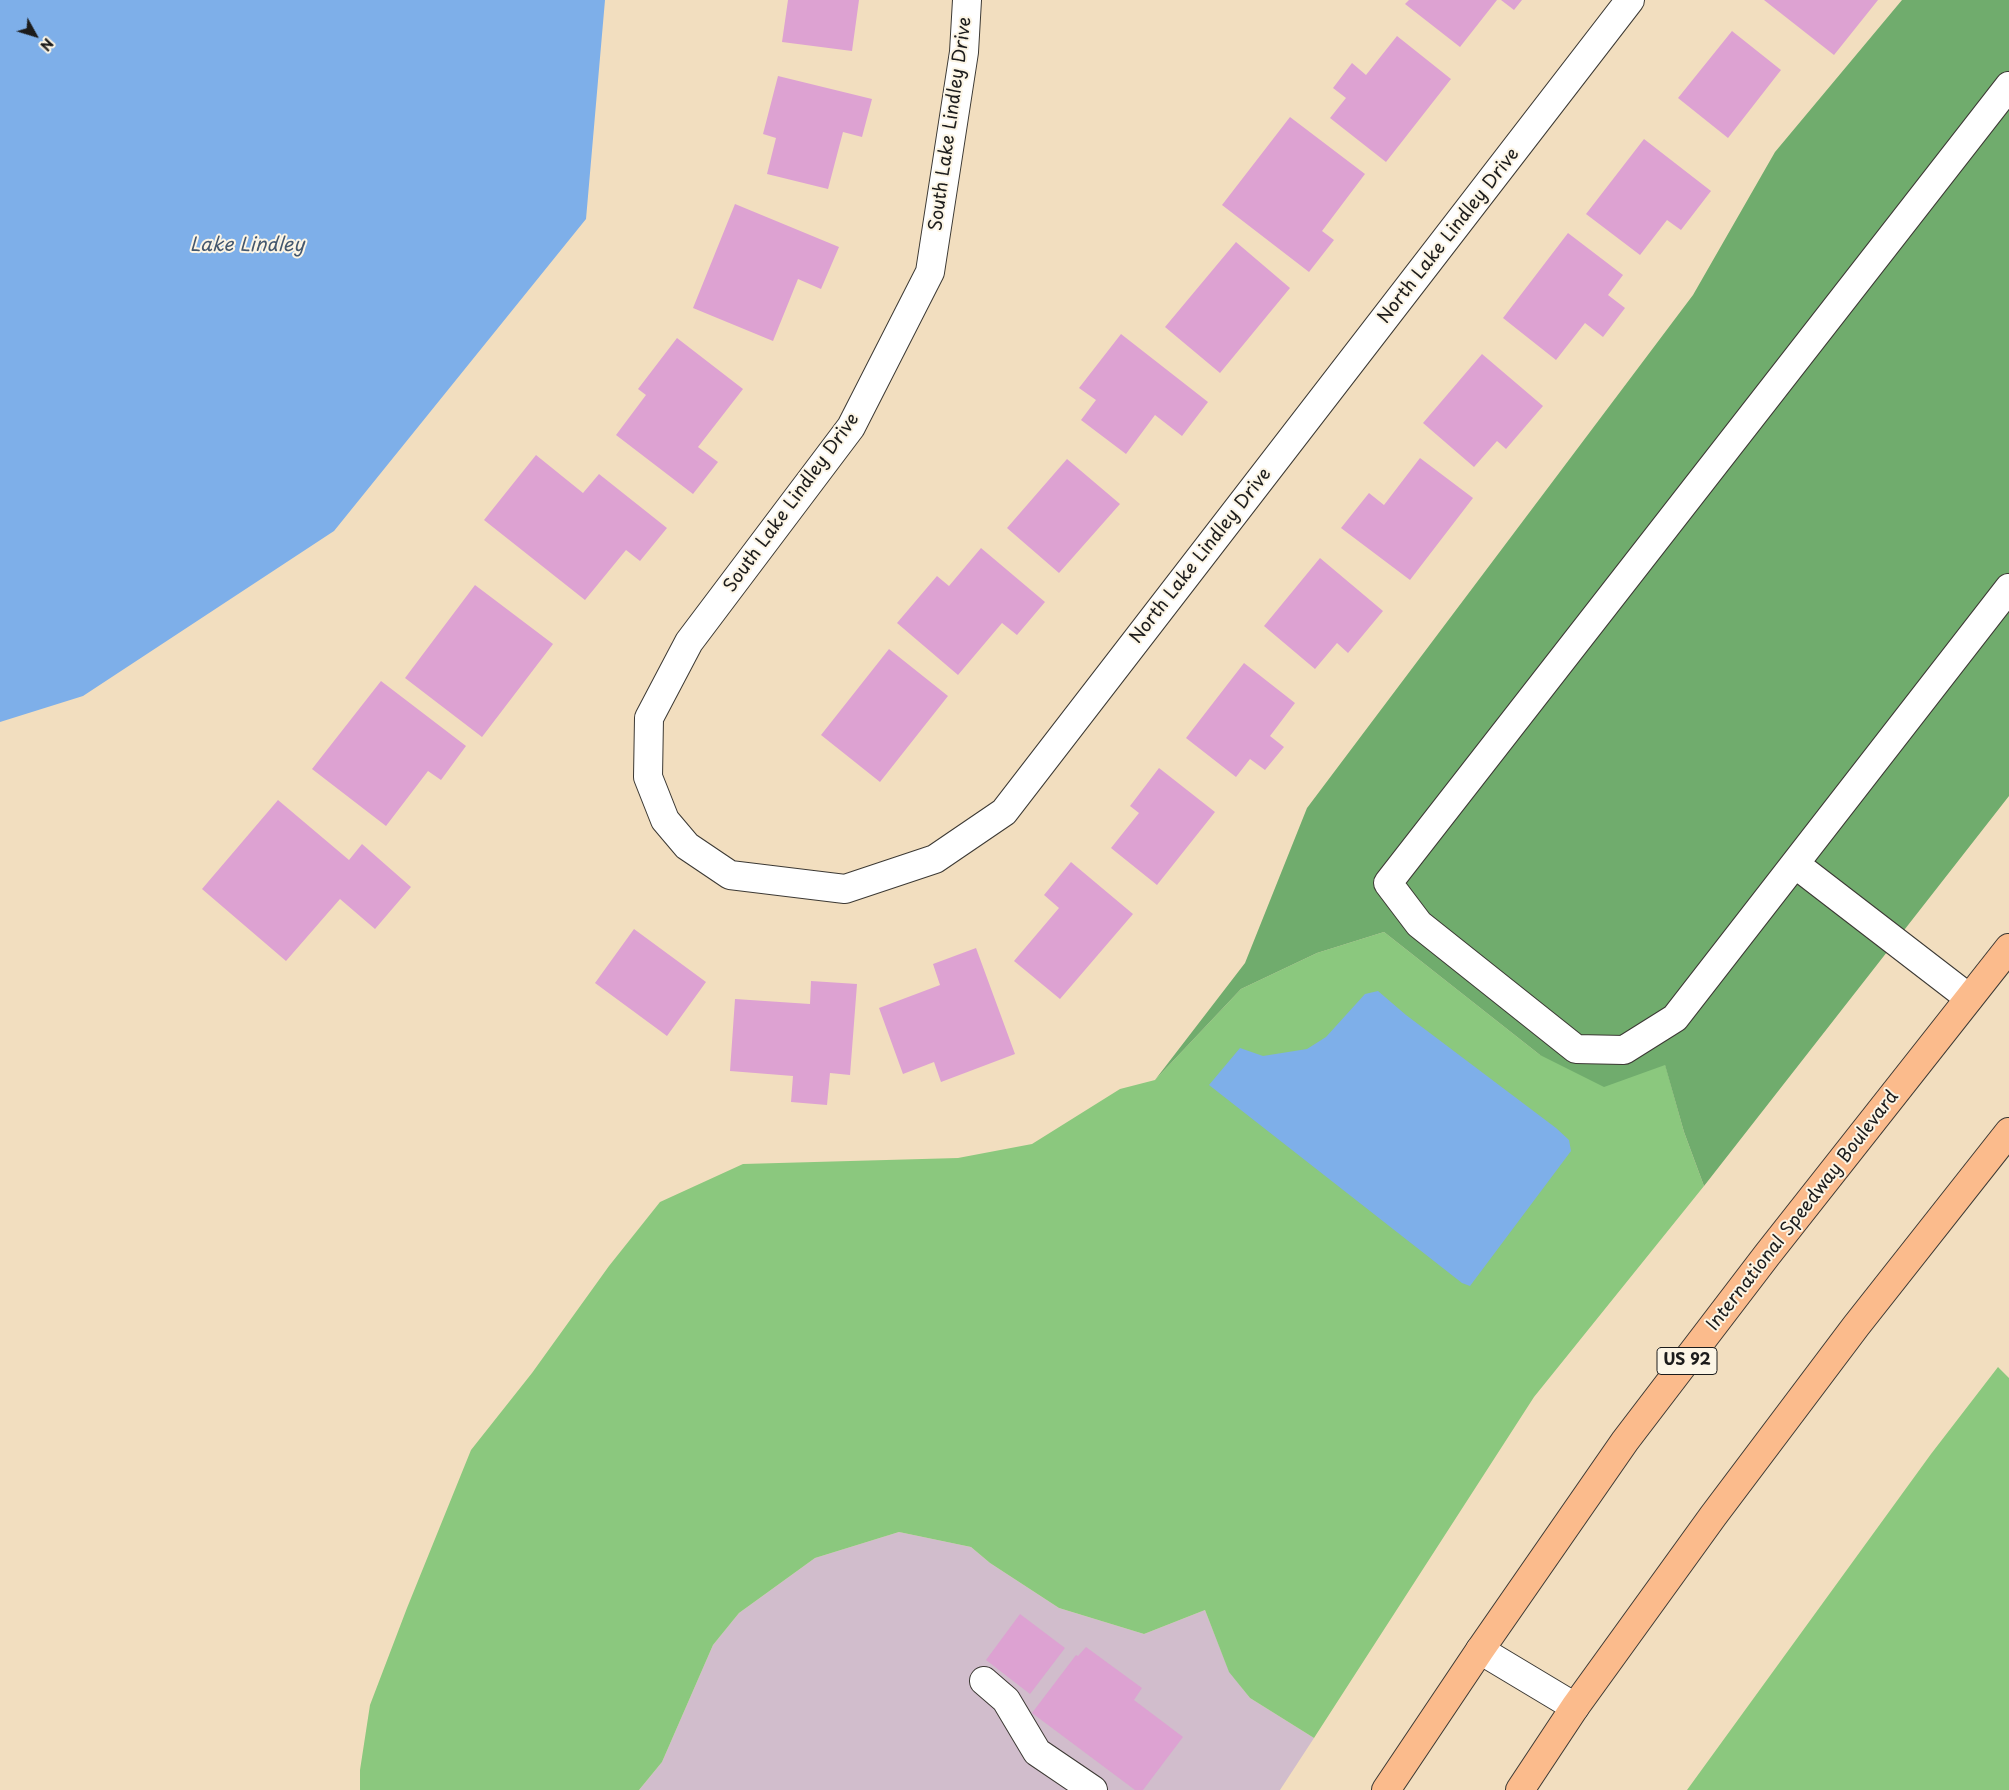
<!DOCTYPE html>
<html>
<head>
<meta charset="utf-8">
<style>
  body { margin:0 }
  #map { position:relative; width:2009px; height:1790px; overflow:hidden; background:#f2debf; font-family:"Playpen Sans",sans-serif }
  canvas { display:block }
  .north { position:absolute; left:10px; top:10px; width:50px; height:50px; -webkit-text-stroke:4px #fcf5e5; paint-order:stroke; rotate:129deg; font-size:14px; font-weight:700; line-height:20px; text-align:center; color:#1c1c1c }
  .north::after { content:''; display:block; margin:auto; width:18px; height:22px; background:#1c1c1c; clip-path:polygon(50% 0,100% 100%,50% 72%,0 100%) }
</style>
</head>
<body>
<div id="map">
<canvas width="2009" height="1790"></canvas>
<div class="north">N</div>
</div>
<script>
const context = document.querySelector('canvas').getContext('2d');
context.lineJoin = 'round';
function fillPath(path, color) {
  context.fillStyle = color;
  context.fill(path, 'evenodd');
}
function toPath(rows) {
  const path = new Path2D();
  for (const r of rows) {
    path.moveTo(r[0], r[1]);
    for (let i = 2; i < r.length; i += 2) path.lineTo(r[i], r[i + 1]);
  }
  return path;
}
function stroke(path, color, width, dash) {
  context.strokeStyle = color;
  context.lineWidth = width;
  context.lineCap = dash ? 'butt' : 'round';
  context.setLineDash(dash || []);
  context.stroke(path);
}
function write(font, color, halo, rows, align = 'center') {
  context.font = font + ' "Playpen Sans",sans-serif';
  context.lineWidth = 4;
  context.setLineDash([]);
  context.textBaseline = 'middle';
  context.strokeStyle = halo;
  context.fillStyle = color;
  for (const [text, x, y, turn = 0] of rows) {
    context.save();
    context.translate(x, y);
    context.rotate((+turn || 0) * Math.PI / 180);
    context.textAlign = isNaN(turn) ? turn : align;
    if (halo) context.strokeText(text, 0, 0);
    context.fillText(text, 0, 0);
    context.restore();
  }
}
const industrial = toPath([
  [899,1532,971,1547,990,1563,1059,1608,1144,1634,1205,1610,1229,1671,1250,1698,1314,1738,1280,1790,639,1790,662,1762,713,1645,739,1613,815,1558]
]);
const green = toPath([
  [1384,932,1540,1055,1665,1064,1684,1132,1704,1186,1534,1397,1314,1738,1250,1698,1229,1672,1205,1610,1144,1634,1059,1608,990,1563,971,1547,899,1532,815,1558,739,1613,713,1645,662,1762,639,1790,360,1790,360,1770,370,1705,407,1608,471,1450,532,1373,609,1266,660,1202,743,1164,958,1158,1032,1144,1120,1089,1155,1080,1241,989,1317,953],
  [1998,1367,2009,1378,2009,1790,1687,1790,1931,1454]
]);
const forest = toPath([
  [1902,0,2009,0,2009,796,1704,1186,1684,1132,1665,1065,1604,1087,1540,1055,1384,932,1317,953,1241,989,1155,1080,1245,963,1307,808,1693,295,1775,152]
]);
const water = toPath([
  [0,0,605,0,586,219,334,531,83,696,0,722],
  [1378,991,1406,1015,1556,1128,1569,1140,1571,1151,1470,1286,1462,1283,1209,1085,1240,1048,1263,1056,1307,1049,1326,1037,1365,994]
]);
const building = toPath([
  [788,0,859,0,852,51,782,42],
  [1409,0,1497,0,1460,47,1405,4],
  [1501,0,1522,0,1514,10],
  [1764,0,1878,0,1834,55],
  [1732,31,1781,70,1728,138,1678,98],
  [1397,36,1451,79,1386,162,1330,118,1346,98,1333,88,1352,63,1366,75],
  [778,76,872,99,862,137,843,132,828,189,767,174,776,138,763,134],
  [1290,117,1365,174,1322,231,1334,240,1309,272,1222,205],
  [1644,139,1711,191,1681,230,1667,220,1640,255,1586,214],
  [735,204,839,247,821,289,798,279,773,341,693,308],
  [1568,233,1623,275,1608,295,1625,308,1603,337,1585,323,1556,360,1503,318],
  [1236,242,1290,288,1220,373,1165,327],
  [1121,334,1208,402,1182,436,1155,415,1126,454,1081,420,1096,400,1079,388],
  [677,338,743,389,698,447,718,462,693,494,616,435,646,395,638,389],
  [1482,354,1543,406,1506,449,1497,441,1474,467,1423,423],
  [536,455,583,493,599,474,667,528,640,561,626,550,585,600,484,520],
  [1420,458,1473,498,1410,580,1341,528,1369,493,1384,505],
  [1067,459,1120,504,1059,573,1007,528],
  [981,548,1045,602,1017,635,1002,623,958,675,897,623,937,576,949,586],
  [1320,558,1383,611,1348,653,1337,643,1315,669,1264,626],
  [475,585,553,644,482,737,405,678],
  [889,649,948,696,880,782,821,735],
  [1244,663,1295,703,1270,736,1284,747,1265,770,1250,759,1236,777,1186,738],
  [381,681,466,746,441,780,428,771,386,826,312,769],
  [1159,768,1215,812,1157,885,1111,848,1139,813,1130,806],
  [278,800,349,860,362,844,411,887,375,929,340,899,286,961,202,889],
  [1071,862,1133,914,1060,999,1014,961,1059,908,1044,895],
  [634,929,706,982,667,1036,595,983],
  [976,948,1015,1054,941,1082,934,1062,903,1074,879,1008,940,985,933,964],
  [811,981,857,984,850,1075,830,1073,827,1105,791,1102,793,1076,730,1071,735,999,810,1004],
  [1020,1614,1065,1648,1030,1694,986,1660],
  [1086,1647,1142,1688,1134,1700,1183,1737,1143,1790,1135,1790,1032,1713,1076,1655,1078,1656]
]);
const minor = toPath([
  [967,0,964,52,930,272,851,427,689,642,649,718,648,777,665,820,687,846,730,875,845,889,935,859,1004,812,1630,0],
  [2009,86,1388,883,1419,924,1576,1049,1624,1050,1675,1018,2009,588],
  [1795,864,1969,998],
  [1480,1650,1575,1707],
  [984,1681,1006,1700,1037,1752,1093,1790]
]);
const major = toPath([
  [1386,1790,1480,1650,1625,1441,1767,1255,2009,948],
  [1520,1790,1575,1707,1713,1516,1856,1326,2009,1132]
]);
const shields = [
  [1687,1361,60]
];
const shieldNames = [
  ["US 92",1687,1361]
];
const streetNames = [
  ["South Lake Lindley Drive",951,124,-82],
  ["North Lake Lindley Drive",1449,236,-52],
  ["South Lake Lindley Drive",792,503,-54],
  ["North Lake Lindley Drive",1201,556,-52],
  ["International Speedway Boulevard",1803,1211,-52]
];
const waterNames = [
  ["Lake Lindley",247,246]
];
fillPath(industrial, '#d1bdcc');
fillPath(green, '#8bc87e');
fillPath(forest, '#70ac6d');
fillPath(water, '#7eafe9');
fillPath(building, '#dda2d2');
stroke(minor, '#3c3934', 30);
stroke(major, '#3c3934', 30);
stroke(minor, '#fff', 28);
stroke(major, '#fbbb8c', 28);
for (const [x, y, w] of shields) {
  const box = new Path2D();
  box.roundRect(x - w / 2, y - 13.5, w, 27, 4);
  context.fillStyle = '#fcf5e5';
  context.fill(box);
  stroke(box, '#1c1c1c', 1);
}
write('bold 16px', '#1c1c1c', null, shieldNames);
write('18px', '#1c1c1c', '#fcf5e5', streetNames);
write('italic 19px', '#43576e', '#fcf5e5', waterNames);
</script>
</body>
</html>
